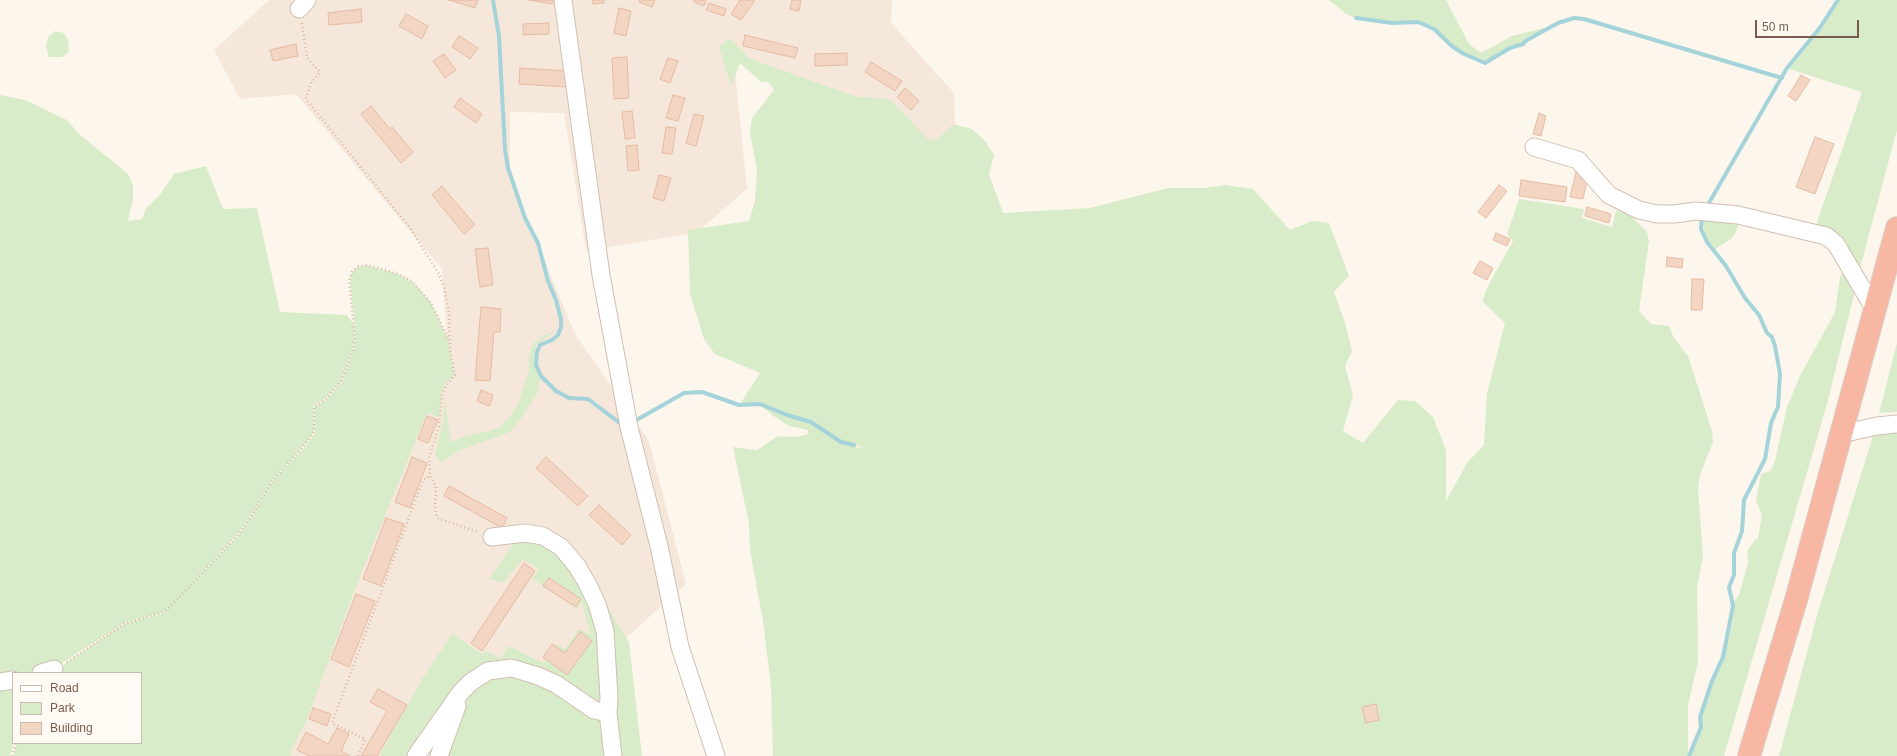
<!DOCTYPE html>
<html>
<head>
<meta charset="utf-8">
<style>
  body { margin:0 }
  #map { position:relative; width:1897px; height:756px; overflow:hidden; background:#fdf6ec; font-family:Helvetica,sans-serif }
  canvas { display:block }
  .legend { position:absolute; left:12px; top:672px; width:130px; height:72px; box-sizing:border-box; background:#fffaf3; border:1px solid #cabbb1; margin:0; padding:5px 7px; list-style:none; font-size:12px; color:#7a5c4d }
  .legend li { display:flex; align-items:center; gap:8px; height:20px }
  .legend b { width:20px; border:1px solid #cabbb1 }
  .scale { position:absolute; left:1755px; top:20px; width:104px; height:18px; box-sizing:border-box; border:2px solid #7a5c4d; border-top:0; padding-left:5px; font-size:12px; line-height:14px; white-space:nowrap; color:#7a5c4d; -webkit-text-stroke:3px #fffaf3; paint-order:stroke }
</style>
</head>
<body>
<div id="map">
<canvas width="1897" height="756"></canvas>
<ul class="legend">
<li><b style="height:5px;background:#fff"></b>Road</li>
<li><b style="height:11px;background:#d8ecc9"></b>Park</li>
<li><b style="height:11px;background:#f3d5c3"></b>Building</li>
</ul>
<div class="scale">50 m</div>
</div>
<script>
const context = document.querySelector('canvas').getContext('2d');
context.lineJoin = 'round';
function fillPath(path, color) {
  context.fillStyle = color;
  context.fill(path, 'evenodd');
}
function toPath(rows) {
  const path = new Path2D();
  for (const r of rows) {
    path.moveTo(r[0], r[1]);
    for (let i = 2; i < r.length; i += 2) path.lineTo(r[i], r[i + 1]);
  }
  return path;
}
function stroke(path, color, width, dash) {
  context.strokeStyle = color;
  context.lineWidth = width;
  context.lineCap = dash ? 'butt' : 'round';
  context.setLineDash(dash || []);
  context.stroke(path);
}
const residential = toPath([
  [269,0,892,0,891,23,954,93,956,138,923,158,859,98,734,61,747,189,696,233,586,251,564,113,510,112,510,177,575,334,649,441,686,584,626,638,572,690,513,649,418,756,271,756,417,413,450,381,442,269,296,94,240,99,214,50]
]);
const green = toPath([
  [1329,0,1446,0,1469,44,1481,53,1512,36,1545,28,1526,38,1523,43,1510,47,1485,61,1466,53,1451,44,1434,28,1418,20,1390,22,1352,17,1346,14],
  [1840,0,1897,0,1897,130,1859,272,1842,239,1835,232,1815,228,1862,92,1789,69,1822,28],
  [55,31,64,33,68,40,69,52,62,57,49,57,46,46,48,37],
  [730,38,748,58,857,97,890,99,930,141,938,139,953,124,972,129,985,141,994,155,989,174,1003,213,1090,208,1168,188,1204,188,1225,185,1253,189,1290,230,1312,221,1329,223,1349,276,1334,292,1345,323,1352,351,1345,366,1353,395,1343,431,1363,443,1398,400,1415,401,1433,417,1446,450,1446,501,1467,463,1484,445,1487,394,1505,323,1482,301,1489,284,1513,241,1507,234,1519,199,1584,209,1582,218,1612,227,1616,211,1629,214,1647,232,1649,241,1639,311,1651,324,1669,326,1674,338,1688,356,1712,431,1713,442,1700,474,1698,489,1703,555,1697,588,1698,662,1688,705,1688,756,773,756,771,687,763,621,750,550,749,524,733,447,757,450,778,436,797,437,808,434,808,430,789,426,775,417,760,405,786,416,811,423,831,435,840,443,864,449,854,444,841,441,812,420,787,414,760,402,740,404,760,373,715,354,704,339,690,294,688,230,749,221,755,201,757,169,750,133,752,118,774,90,768,82,761,82,740,63,731,86,719,47],
  [0,95,25,100,67,120,79,134,128,174,133,185,133,199,128,221,142,219,146,208,159,196,174,174,206,166,223,209,257,208,280,312,347,315,354,325,355,339,351,353,341,381,326,398,313,406,314,430,308,441,270,483,250,517,236,536,171,605,161,613,124,623,54,668,38,673,13,673,0,681],
  [1703,217,1739,221,1736,232,1731,239,1715,249,1704,234],
  [366,265,398,274,412,282,423,293,431,303,448,339,454,375,445,384,441,395,439,417,427,413,357,584,306,722,292,749,291,756,13,756,17,743,141,743,141,673,56,673,57,671,66,663,124,624,162,614,237,537,251,517,270,484,309,442,315,431,314,407,327,399,342,381,352,353,356,339,350,280,352,272,358,267],
  [1846,268,1856,287,1827,404,1724,756,1691,756,1703,727,1701,717,1713,682,1724,657,1732,624,1735,600,1739,595,1748,563,1747,551,1755,540,1758,538,1762,515,1756,500,1761,474,1770,471,1775,461,1787,407,1800,376,1835,312,1840,277],
  [556,331,536,345,534,360,535,368,540,379,537,394,518,423,510,432,458,451,441,463,435,454,443,423,445,401,451,442,469,435,490,431,500,427,510,417,518,404,529,370,529,357,533,344,544,335],
  [1897,343,1897,412,1879,413],
  [1897,433,1897,756,1779,756,1818,612,1873,436],
  [518,537,534,540,561,554,597,614,602,686,600,703,577,690,498,666,410,756,379,756,422,679,452,634,483,654,485,650,501,659,509,646,543,663,555,644,565,649,579,629,591,635,581,601,577,609,533,579,539,569,523,559,503,583,489,579],
  [599,593,629,642,642,756,621,756,616,701],
  [503,675,537,681,602,721,605,756,444,756,471,690,479,683],
  [13,685,14,743,10,756,0,756,0,687]
]);
const stream = toPath([
  [493,0,499,36,505,150,508,168,525,218,538,243,548,281,556,300,561,319,561,327,558,335,552,340,540,345,537,352,536,365,541,376,556,391,569,398,588,399,621,424],
  [1356,18,1392,23,1418,22,1434,29,1453,47,1464,54,1485,63,1510,48,1523,44,1527,40,1558,23,1574,18,1584,19,1782,78],
  [1706,208,1787,68,1819,29,1838,0],
  [633,422,684,393,702,392,739,405,760,404,787,415,811,422,841,442,854,445],
  [1689,756,1701,727,1700,717,1712,681,1723,657,1733,606,1729,587,1734,575,1734,553,1742,531,1744,500,1765,459,1771,423,1778,407,1780,374,1775,346,1772,337,1767,333,1759,315,1745,298,1726,266,1707,242,1701,229,1702,217]
]);
const building = toPath([
  [449,0,478,0,475,8,449,0],
  [529,0,554,0,553,4,529,0],
  [592,0,604,0,604,3,593,4,592,0],
  [640,0,655,0,652,7,639,2,640,0],
  [694,0,706,0,704,6,694,2,694,0],
  [740,0,755,0,741,20,731,14,740,0],
  [792,0,801,0,799,11,790,9,792,0],
  [709,3,726,9,724,16,706,10,709,3],
  [619,8,631,11,626,36,614,33,619,8],
  [361,9,362,22,329,25,328,13,361,9],
  [406,14,428,26,422,39,399,26,406,14],
  [549,23,549,34,523,35,523,24,549,23],
  [745,35,798,48,795,58,743,46,745,35],
  [459,36,478,48,470,59,452,47,459,36],
  [296,44,298,56,273,61,270,50,296,44],
  [847,53,847,65,815,66,815,54,847,53],
  [444,54,456,70,445,78,433,61,444,54],
  [627,57,629,98,614,99,612,58,627,57],
  [668,58,678,61,670,83,660,79,668,58],
  [871,62,902,81,895,91,865,72,871,62],
  [520,68,568,71,567,87,519,84,520,68],
  [1801,75,1810,80,1796,101,1788,96,1801,75],
  [905,88,919,101,911,110,897,97,905,88],
  [673,95,685,98,678,121,666,118,673,95],
  [460,98,482,114,476,123,454,107,460,98],
  [371,106,390,129,392,127,413,152,401,163,361,114,371,106],
  [632,111,635,138,625,139,622,112,632,111],
  [1539,113,1546,116,1541,136,1533,134,1539,113],
  [694,114,704,116,696,146,686,143,694,114],
  [666,127,676,128,672,154,662,153,666,127],
  [1815,137,1834,144,1815,194,1796,187,1815,137],
  [637,145,639,170,628,171,626,146,637,145],
  [1576,172,1588,175,1583,199,1570,197,1576,172],
  [659,175,671,178,664,201,653,198,659,175],
  [1521,180,1567,187,1565,202,1519,196,1521,180],
  [1499,185,1507,191,1486,218,1478,212,1499,185],
  [442,186,475,225,464,234,432,195,442,186],
  [1587,207,1611,214,1609,223,1585,216,1587,207],
  [1496,233,1510,239,1507,246,1493,240,1496,233],
  [488,248,493,285,480,287,475,249,488,248],
  [1667,257,1683,259,1682,268,1666,266,1667,257],
  [1480,261,1493,268,1487,280,1473,273,1480,261],
  [1692,279,1704,279,1702,310,1691,310,1692,279],
  [481,307,501,309,500,332,494,332,490,381,475,380,481,307],
  [481,390,493,395,489,406,477,401,481,390],
  [427,416,438,420,428,443,418,439,427,416],
  [412,457,427,463,410,508,395,502,412,457],
  [546,457,588,496,578,506,536,468,546,457],
  [449,486,507,518,502,528,444,496,449,486],
  [599,505,631,535,622,545,589,515,599,505],
  [386,518,404,524,381,586,363,579,386,518],
  [524,563,535,571,482,651,471,643,524,563],
  [549,578,581,599,576,607,543,586,549,578],
  [356,594,375,601,349,667,331,659,356,594],
  [580,632,592,641,567,675,543,657,552,644,565,653,580,632],
  [378,689,407,705,377,756,361,756,387,711,370,702,378,689],
  [1376,704,1379,720,1366,723,1362,707,1376,704],
  [313,708,331,714,327,726,309,719,313,708],
  [337,728,349,734,341,751,350,756,309,756,297,750,306,732,328,744,337,728]
]);
const path = toPath([
  [302,23,307,58,320,72,311,83,306,99,410,228,439,274,444,287,449,312,450,351,455,375,446,385,442,396,439,426,429,458,430,476,436,486,435,508,437,518,478,532],
  [67,662,124,624,161,613,171,606,237,536,251,517,270,484,308,441,314,430,314,407,327,398,341,381,352,353,355,339,349,280,352,272,357,267,365,265,375,267,398,274,412,281,431,303,449,340],
  [12,756,16,743],
  [358,756,365,739,332,723,423,480,430,476]
]);
const minor = toPath([
  [563,0,601,275,629,427,659,546,680,647,716,756],
  [299,9,307,0],
  [1534,147,1578,160,1609,195,1639,210,1657,214,1674,214,1696,211,1738,215,1826,236,1836,244,1875,310],
  [1841,434,1877,426,1897,424],
  [492,537,525,533,543,536,561,547,577,566,588,585,597,604,605,631,609,697,608,713,613,756],
  [41,673,54,669],
  [0,682,13,680],
  [416,756,461,692,471,682,488,671,512,668,538,676,556,684,594,710,608,713],
  [439,756,457,706]
]);
const highway = toPath([
  [1749,756,1796,600,1897,228]
]);
fillPath(residential, '#f5e8da');
fillPath(green, '#d8ecc9');
stroke(stream, '#a5d3da', 4);
fillPath(building, '#f3d5c3');
stroke(building, '#e6bba3', 1);
stroke(minor, '#d1beb0', 19);
stroke(highway, '#dad1cd', 24);
stroke(path, '#d9b8a5', 2.5, [1, 3]);
stroke(minor, '#fff', 17);
stroke(highway, '#f7b7a3', 22);
</script>
</body>
</html>
